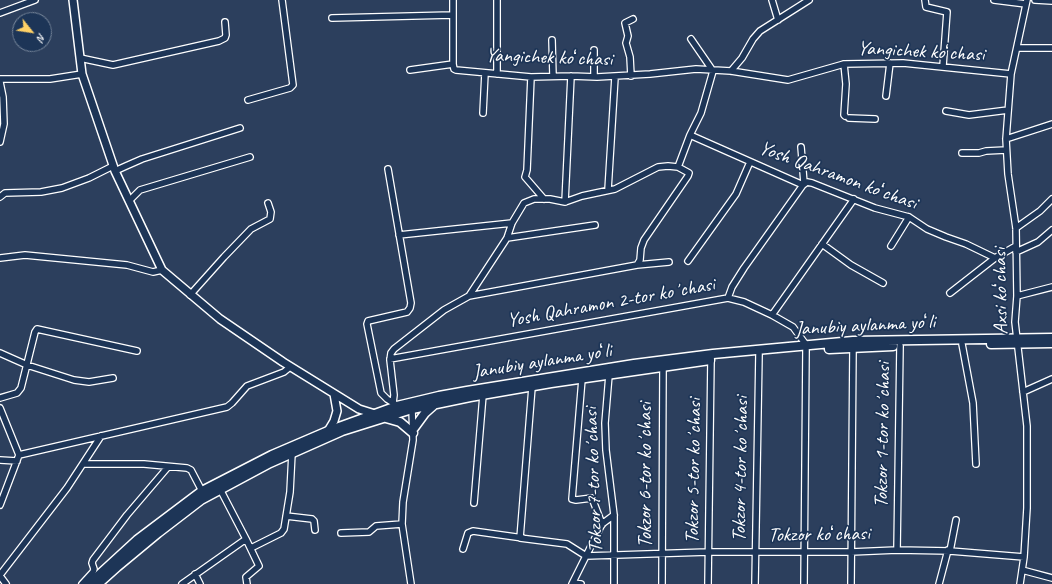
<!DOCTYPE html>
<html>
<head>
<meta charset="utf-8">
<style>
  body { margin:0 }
  #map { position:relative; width:1052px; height:584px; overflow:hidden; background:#2c3f5d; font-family:Caveat,sans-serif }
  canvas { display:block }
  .north { position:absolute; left:12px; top:12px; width:40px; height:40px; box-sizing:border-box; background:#1d3557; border:1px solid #77869a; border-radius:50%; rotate:120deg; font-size:11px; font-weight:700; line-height:16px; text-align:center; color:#fff }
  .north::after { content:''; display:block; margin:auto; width:14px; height:18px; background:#ffd166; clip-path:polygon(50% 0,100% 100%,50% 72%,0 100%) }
</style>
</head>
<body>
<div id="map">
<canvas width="1052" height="584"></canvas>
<div class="north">N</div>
</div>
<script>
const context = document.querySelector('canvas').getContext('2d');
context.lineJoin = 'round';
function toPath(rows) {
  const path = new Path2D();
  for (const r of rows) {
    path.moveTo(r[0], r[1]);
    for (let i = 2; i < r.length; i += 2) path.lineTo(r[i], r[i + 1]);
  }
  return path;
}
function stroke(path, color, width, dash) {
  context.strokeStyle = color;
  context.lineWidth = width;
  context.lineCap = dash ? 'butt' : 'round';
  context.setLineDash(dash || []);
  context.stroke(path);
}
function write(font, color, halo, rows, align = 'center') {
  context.font = font + ' Caveat,sans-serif';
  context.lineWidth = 3.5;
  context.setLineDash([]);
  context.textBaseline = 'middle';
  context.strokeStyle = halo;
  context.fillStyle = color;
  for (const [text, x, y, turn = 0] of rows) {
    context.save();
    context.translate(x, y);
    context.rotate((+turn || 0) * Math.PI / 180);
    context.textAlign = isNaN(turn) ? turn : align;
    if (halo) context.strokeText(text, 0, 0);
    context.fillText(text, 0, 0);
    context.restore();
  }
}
const minor = toPath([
  [453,0,453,64,454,69,456,70,531,77,571,76,597,77,650,74,696,69,731,71,788,80,844,64,903,63,1011,74],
  [497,0,497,74],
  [772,0,778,20],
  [925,0,926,7,947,12,943,66],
  [994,0,1026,4],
  [1035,0,1052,1],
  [0,13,35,0],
  [332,18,452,15],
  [552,40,553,76],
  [1017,48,1052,48],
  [80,58,113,65,219,41,225,38,226,35,225,22],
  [844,64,846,84,844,115,845,116],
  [410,70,453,64],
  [731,71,742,58,753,39,760,31,809,0],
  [631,76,630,57,626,43,628,36,625,23,633,19],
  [531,77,527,170,525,177,544,199],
  [594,77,594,50],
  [0,79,50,79,82,74],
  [0,82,3,97,4,124,0,142],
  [886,96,890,63],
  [248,100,290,88,293,85,282,0],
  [946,111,969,115,1008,110],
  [483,113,485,73],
  [849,118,875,119],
  [690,135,803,185,807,182,812,183,875,208,909,217,927,229,946,237,966,244,995,258,1016,246],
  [1006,139,1052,124],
  [801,147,804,183],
  [962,153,979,153,986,151,1006,150],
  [678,167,690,135,701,113,713,71,691,39],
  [388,169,411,303,410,308,407,312,368,321,367,324,381,393,387,399,395,404],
  [115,171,126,166,142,159,240,128],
  [608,190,615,77],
  [0,197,5,193,41,192,62,188,89,178,113,166],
  [129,201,140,190,250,157],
  [565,202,571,76],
  [1016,228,1040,211,1052,199],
  [399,235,512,223],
  [507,238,595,225],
  [822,244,851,265,883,283],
  [891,246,909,217],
  [1016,252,1038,242,1052,230],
  [0,258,25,255,127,265,153,272,162,270],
  [688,261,736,194,750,162],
  [637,265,669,262],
  [950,293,995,258],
  [190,295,224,257,251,229,270,219,271,212,268,203],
  [1017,296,1052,287],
  [728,298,744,302,772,315,793,327,807,346],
  [772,315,854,199],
  [962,344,973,403,976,464],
  [0,353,27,365,74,380,89,382,113,378],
  [390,359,728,298,732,287,744,268,803,185],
  [609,375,605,423,606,450,614,515,614,584],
  [582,379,572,499,576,500,592,498,602,524,614,515],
  [532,387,520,538,567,544,586,556,708,552,851,552,897,550,950,551,1024,557],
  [1023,392,1052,379],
  [0,398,17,393,21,388,35,332,37,329,137,351],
  [393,403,394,395,390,360,391,353,394,349,444,310,469,296,507,238,512,223,524,203,534,199,550,199,565,202,582,196,615,189,658,167,668,166,678,167,689,173,688,176,644,240,641,248,640,260,637,265,469,296],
  [0,408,19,455],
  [0,460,17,461],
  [83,464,144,464,187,468,191,470,202,491],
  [474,503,483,395],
  [0,505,19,455,227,407,232,403,247,386,284,372,290,367],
  [286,516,312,519,314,521,315,530],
  [341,533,369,532,376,526,402,524],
  [246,539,259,566,246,577,247,584],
  [251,548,281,533,284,529,290,492,292,453],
  [463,549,468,533,473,531,523,538],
  [897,550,900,346],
  [950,551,956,520],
  [1022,570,1052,578],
  [195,574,200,584],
  [0,575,67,488,101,436],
  [0,576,6,584],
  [573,583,581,584],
  [82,584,93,572,94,569,92,563,93,560,127,515,168,467],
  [182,584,246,539,220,489],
  [411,584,402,524,403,502,413,440,412,409],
  [572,584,601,526,604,522],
  [662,584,663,367],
  [708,584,711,359],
  [755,584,759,354],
  [804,584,806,350],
  [851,584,853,348],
  [939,584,948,550],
  [1020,584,1024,557,1027,508,1027,426,1015,322,1017,296,1016,228,1008,174,1006,139,1011,74,1027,0]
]);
const major = toPath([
  [73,0,82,74,115,171,162,270,220,319,283,362,359,409,375,414],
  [328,431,334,421,337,411,334,394]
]);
const highway = toPath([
  [991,344,1052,343],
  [829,349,893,346],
  [386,418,400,422,413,433],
  [414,428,425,413,434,405],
  [89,584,137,540,202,491,272,455,328,431,397,406,439,396,467,391,634,364,713,354,853,341,1052,338],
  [98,584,117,567,158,533,201,500,270,463,342,431,412,409,470,397,551,383,710,360]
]);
const streetNames = [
  ["Yangichek koʻchasi",921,52,3],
  ["Yangichek koʻchasi",549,58,2],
  ["Yosh Qahramon koʻchasi",838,176,20],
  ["Axsi koʻchasi",1001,291,-91],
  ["Yosh Qahramon 2-tor koʼchasi",611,303,-10],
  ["Janubiy aylanma yoʻli",865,326,-3],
  ["Janubiy aylanma yoʻli",542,362,-9],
  ["Tokzor 1-tor koʼchasi",883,435,-89],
  ["Tokzor 4-tor koʼchasi",741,469,-89],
  ["Tokzor 5-tor koʼchasi",694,471,-89],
  ["Tokzor 6-tor koʼchasi",646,475,-90],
  ["Tokzor 7-tor koʼchasi",594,480,-92],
  ["Tokzor koʻchasi",819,535,-1]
];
stroke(minor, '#fff', 8);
stroke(major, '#fff', 10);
stroke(highway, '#fff', 11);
stroke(minor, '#1d3557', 5.5);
stroke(major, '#1d3557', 7);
stroke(highway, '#1d3557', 8);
write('20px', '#fff', '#1d3557', streetNames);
</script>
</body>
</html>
